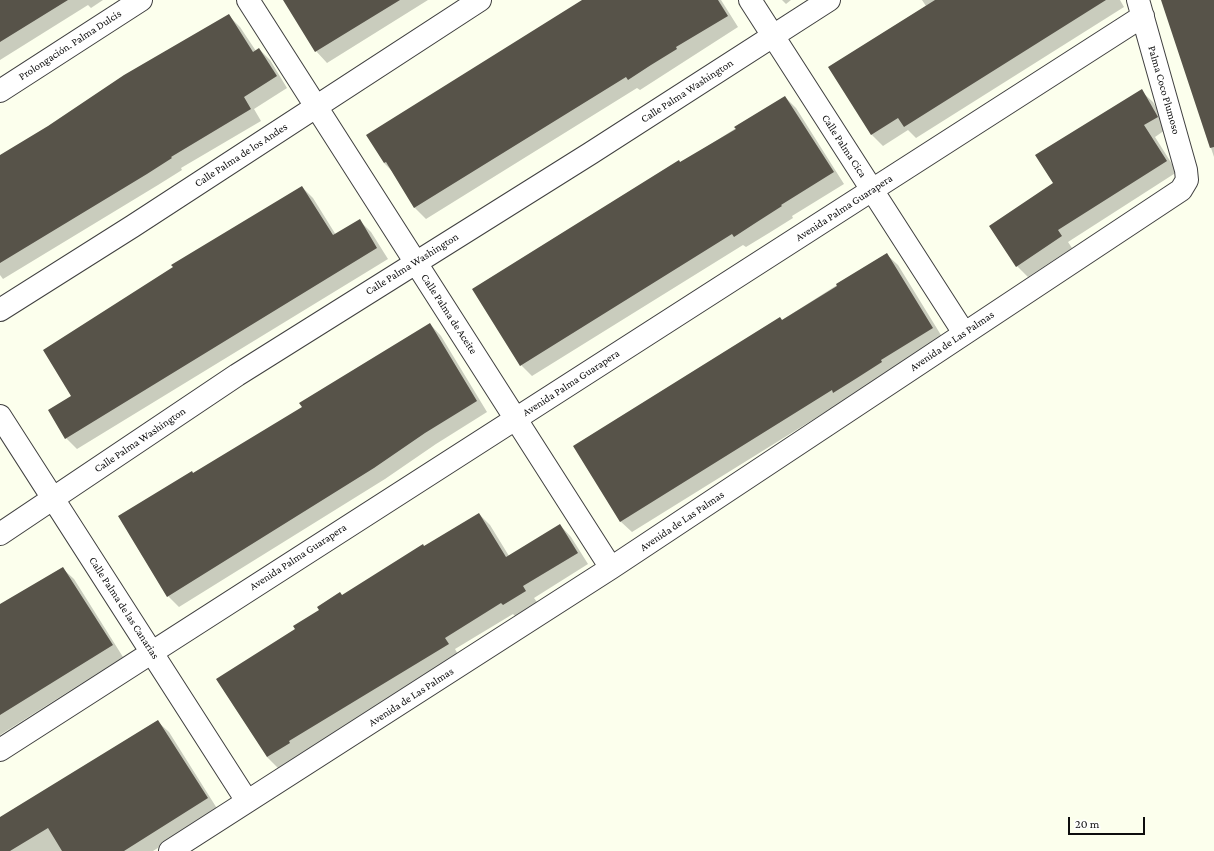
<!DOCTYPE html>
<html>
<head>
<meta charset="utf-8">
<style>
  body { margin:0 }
  #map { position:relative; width:1214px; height:851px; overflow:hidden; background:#fcffed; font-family:"Crimson Pro",serif }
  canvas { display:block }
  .scale { position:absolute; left:1068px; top:817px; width:77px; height:18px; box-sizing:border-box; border:2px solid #0d0d0d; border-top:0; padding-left:5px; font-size:12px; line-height:14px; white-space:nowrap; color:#0d0d0d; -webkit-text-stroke:3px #fff; paint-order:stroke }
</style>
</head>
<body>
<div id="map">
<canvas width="1214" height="851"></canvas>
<div class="scale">20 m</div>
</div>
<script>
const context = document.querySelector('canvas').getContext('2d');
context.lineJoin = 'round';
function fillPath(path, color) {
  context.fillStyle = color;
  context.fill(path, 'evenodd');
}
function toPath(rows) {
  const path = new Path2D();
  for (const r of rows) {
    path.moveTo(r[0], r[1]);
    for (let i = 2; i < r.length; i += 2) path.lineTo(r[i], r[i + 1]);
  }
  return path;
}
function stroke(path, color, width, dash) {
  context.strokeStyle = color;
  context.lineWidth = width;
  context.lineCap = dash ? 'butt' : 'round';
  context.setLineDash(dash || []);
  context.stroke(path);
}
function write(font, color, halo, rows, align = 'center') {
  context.font = font + ' "Crimson Pro",serif';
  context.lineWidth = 4;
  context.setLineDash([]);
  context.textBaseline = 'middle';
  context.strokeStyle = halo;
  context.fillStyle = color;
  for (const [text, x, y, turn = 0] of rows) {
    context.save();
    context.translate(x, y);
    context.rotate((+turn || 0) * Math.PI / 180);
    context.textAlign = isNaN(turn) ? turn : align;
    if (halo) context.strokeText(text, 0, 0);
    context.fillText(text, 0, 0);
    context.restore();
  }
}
const shadow = toPath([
  [0,0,103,0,91,8,88,5,0,60],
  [284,0,428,0,327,63,316,51],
  [590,0,721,0,738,27,640,90,637,88,426,219,415,208,392,171,384,163],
  [782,0,791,0,786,4],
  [922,0,1120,0,1124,7,916,138,908,130,883,146,872,135,829,67,926,6],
  [1162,0,1214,0,1214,157],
  [229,16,240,27,256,51,259,49,270,60,287,88,254,109,261,121,181,168,182,170,158,185,3,279,0,275,0,157],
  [1141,91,1153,102,1168,128,1155,137,1177,172,1068,242,1072,248,1028,277,1017,266,1054,183],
  [785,97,796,108,844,184,792,216,793,218,769,233,746,247,743,245,532,376,521,365,681,163],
  [302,187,313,198,336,235,359,220,371,232,388,259,77,449,66,438,72,396],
  [886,254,898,265,944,340,845,403,843,401,632,532,620,521,782,320],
  [430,324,441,336,487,412,436,444,385,479,179,607,168,596,303,407],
  [479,514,490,525,509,556,560,525,571,537,588,564,534,598,537,602,515,616,513,614,455,649,459,656,278,768,267,757,297,630,342,596],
  [62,568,74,579,123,657,0,735,0,606],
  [157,721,169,732,218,810,153,851,0,851,0,819]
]);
const building = toPath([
  [0,0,68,0,0,42],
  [283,0,400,0,315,52],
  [582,0,718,0,728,16,676,47,677,49,651,65,628,80,626,77,414,208,386,162,384,163,366,135],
  [935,0,1106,0,904,127,898,118,871,135,828,67],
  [1161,0,1214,0,1214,147,1210,148],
  [229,14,253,52,259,48,277,76,244,97,251,109,171,157,172,158,147,174,0,263,0,155,48,126,124,75],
  [1142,89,1158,117,1144,125,1167,161,1058,230,1062,236,1016,267,989,226,1053,183,1035,155],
  [785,96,834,172,781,205,782,206,757,222,734,237,732,234,520,366,472,289,679,160,680,162,736,129,734,127],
  [302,186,333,235,360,219,377,248,65,439,48,410,71,396,43,350,173,267,171,265],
  [887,253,933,328,881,360,882,362,857,378,833,393,832,390,620,522,573,446,780,317,782,320,837,286,836,284],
  [430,323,477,401,425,433,374,468,167,597,118,516,192,471,193,473,302,407,299,403],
  [479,513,506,557,560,524,578,553,523,586,526,591,503,605,501,603,445,638,449,644,289,741,290,743,267,757,216,679,295,629,293,626,319,610,317,607,340,592,342,595,423,544,424,546],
  [63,567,113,645,0,715,0,604],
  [158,720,208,798,124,851,62,851,48,828,10,851,0,851,0,817]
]);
const minor = toPath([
  [248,0,611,568],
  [750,0,964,333],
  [0,91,141,0],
  [0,310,133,226,480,0],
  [0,416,247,801],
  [0,534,237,375,591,153,829,0],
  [0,750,1143,16],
  [170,851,611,568,1181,190,1187,180,1186,170,1138,0]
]);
const streetNames = [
  ["Prolongación. Palma Dulcis",70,45,-33],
  ["Palma Coco Plumoso",1164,90,74],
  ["Calle Palma Washington",687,91,-33],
  ["Calle Palma Cica",844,146,57],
  ["Calle Palma de los Andes",241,155,-33],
  ["Avenida Palma Guarapera",844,208,-33],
  ["Calle Palma Washington",412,264,-32],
  ["Calle Palma de Aceite",449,314,57],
  ["Avenida de Las Palmas",952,341,-34],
  ["Avenida Palma Guarapera",571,383,-33],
  ["Calle Palma Washington",140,440,-34],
  ["Avenida de Las Palmas",682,521,-34],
  ["Avenida Palma Guarapera",298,557,-33],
  ["Calle Palma de las Canarias",124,608,57],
  ["Avenida de Las Palmas",411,697,-33]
];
fillPath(shadow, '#0003');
fillPath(building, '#575349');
stroke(minor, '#404040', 24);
stroke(minor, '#fff', 22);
write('11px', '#0d0d0d', '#fff', streetNames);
</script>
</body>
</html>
